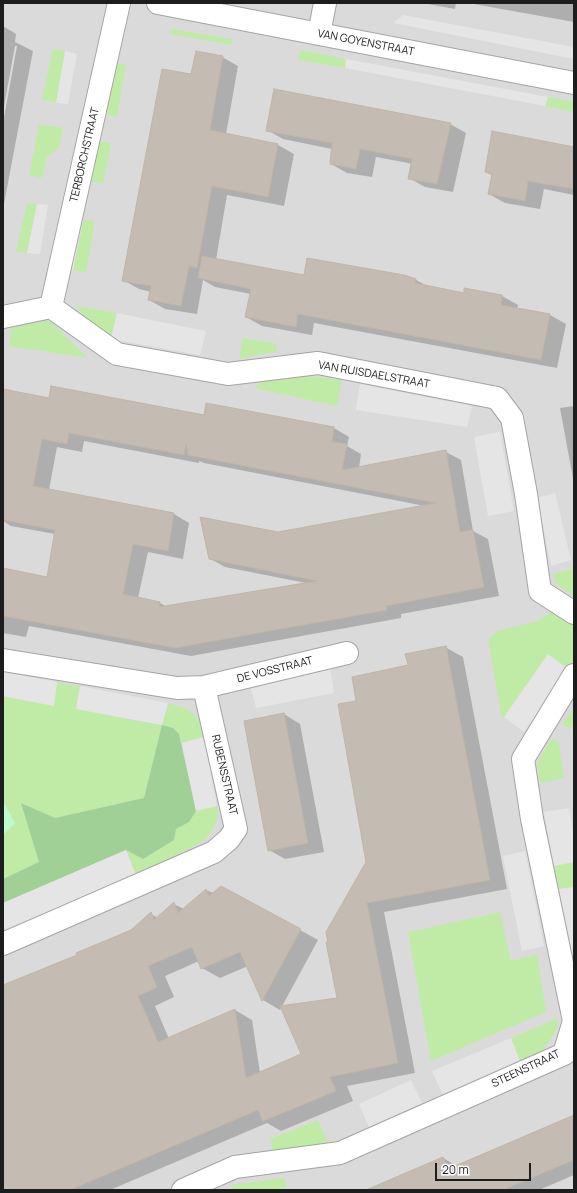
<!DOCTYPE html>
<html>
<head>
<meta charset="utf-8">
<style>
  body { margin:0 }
  #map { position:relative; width:577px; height:1193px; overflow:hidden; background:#efece3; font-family:Manrope,sans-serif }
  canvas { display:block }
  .frame { position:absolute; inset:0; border:4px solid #1d1d1d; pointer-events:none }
  .scale { position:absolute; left:435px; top:1163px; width:96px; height:18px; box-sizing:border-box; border:2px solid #1d1d1d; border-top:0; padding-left:5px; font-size:12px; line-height:14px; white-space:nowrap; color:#1d1d1d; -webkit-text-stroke:3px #fff; paint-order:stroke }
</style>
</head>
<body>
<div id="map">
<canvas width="577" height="1193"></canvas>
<div class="frame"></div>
<div class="scale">20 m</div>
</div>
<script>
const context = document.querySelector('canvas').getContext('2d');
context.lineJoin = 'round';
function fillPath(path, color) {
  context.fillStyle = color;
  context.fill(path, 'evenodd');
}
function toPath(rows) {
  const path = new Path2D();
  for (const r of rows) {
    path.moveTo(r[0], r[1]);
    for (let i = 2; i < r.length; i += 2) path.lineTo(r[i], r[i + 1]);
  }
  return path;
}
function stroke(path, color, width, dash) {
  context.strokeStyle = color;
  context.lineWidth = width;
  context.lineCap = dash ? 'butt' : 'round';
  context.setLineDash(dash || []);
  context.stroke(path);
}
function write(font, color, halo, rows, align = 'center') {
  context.font = font + ' Manrope,sans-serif';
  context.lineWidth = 3;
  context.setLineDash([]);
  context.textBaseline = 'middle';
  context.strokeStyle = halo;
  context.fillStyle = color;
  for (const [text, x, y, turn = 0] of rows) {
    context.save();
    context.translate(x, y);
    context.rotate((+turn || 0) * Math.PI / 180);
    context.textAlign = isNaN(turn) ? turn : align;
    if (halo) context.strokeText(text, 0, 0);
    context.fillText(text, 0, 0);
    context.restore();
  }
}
const residential = toPath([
  [3,3,574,3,574,1190,3,1190]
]);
const grass = toPath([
  [172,29,233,39,232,45,170,34],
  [53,49,65,51,56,103,42,99],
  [301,50,346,59,345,68,298,60],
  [114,63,126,65,117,117,101,113],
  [548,97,574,102,574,112,545,106],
  [39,124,63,128,59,148,47,157,42,178,29,175],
  [98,141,111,143,103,184,80,180],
  [27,203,37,204,27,253,16,251],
  [83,220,95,221,86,272,73,270],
  [76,306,117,313,111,339,95,331],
  [38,320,50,321,88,358,9,346,11,324],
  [243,338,277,344,276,352,239,359],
  [302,375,342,380,337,406,254,388,263,381],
  [574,568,574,596,556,584,553,574],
  [552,611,574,625,574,659,568,669,548,654,502,720,488,639,497,631,537,621],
  [57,682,80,686,76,709,128,719,162,725,168,703,185,708,194,714,201,726,204,737,182,743,179,734,173,728,162,726,144,798,55,818,22,803,39,862,3,879,3,696,54,706],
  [574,707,574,723,570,729,562,724],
  [553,738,559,743,564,778,540,783,537,765,542,753],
  [217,806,218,816,214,827,206,839,170,859,136,875,126,850,143,859,176,829,189,822,196,811],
  [574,862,574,887,559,889,554,866],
  [500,912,511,961,537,954,546,1012,431,1061,408,932],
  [558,1018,557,1029,544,1049,520,1061,511,1038],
  [318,1120,328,1142,308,1151,274,1155,270,1139],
  [284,1178,287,1187,280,1190,233,1190,230,1185]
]);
const forest = toPath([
  [162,725,173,728,179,734,196,811,189,822,176,829,174,840,143,859,126,850,3,903,3,879,39,862,21,803,55,818,144,798]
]);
const park = toPath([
  [3,801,15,823,3,835]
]);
const parking = toPath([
  [403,15,574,47,574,59,393,23],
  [65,51,77,54,68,104,56,103],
  [346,59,548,97,545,106,345,68],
  [37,204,48,205,40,254,27,253],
  [74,218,83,220,73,270,63,267],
  [117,313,206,331,200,355,111,339],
  [360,384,472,406,467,427,356,410],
  [500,432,514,511,488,516,474,437],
  [555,493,571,560,551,566,537,498],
  [548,654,568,669,524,732,504,717],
  [330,668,334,693,256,708,250,684],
  [3,672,57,682,54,706,3,696],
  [80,686,168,703,162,725,76,709],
  [204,737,217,806,196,811,182,743],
  [569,808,574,838,574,862,554,866,544,812],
  [126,850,136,875,3,930,3,903],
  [525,851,544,946,522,951,503,856],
  [574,887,574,969,559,889],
  [511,1038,520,1061,443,1096,432,1071],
  [411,1080,422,1103,369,1127,359,1104]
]);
const shadow = toPath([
  [422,3,456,3,455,9],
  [468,3,574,3,574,22],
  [3,26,16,34,15,42,33,51,3,209,3,123,17,46,15,46,3,112],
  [222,57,238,66,226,134,278,145,294,154,284,206,227,195,216,260,305,276,404,276,416,280,429,287,464,294,502,296,518,305,517,309,550,315,566,324,557,368,314,323,312,335,262,326,246,317,251,294,215,287,203,280,197,314,165,309,149,300,151,292,139,289,123,280,192,76],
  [450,124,466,133,453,192,425,187,409,178,412,164,403,162,376,157,372,177,347,173,331,164,332,149,283,139,267,130],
  [574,148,574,195,544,189,540,209,505,203,489,194,493,176,486,172],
  [3,390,50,399,334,428,349,437,347,446,361,454,359,468,446,452,461,460,473,531,488,539,499,596,401,614,401,618,191,656,29,626,26,637,3,633,3,569,48,578,55,534,11,526,3,521],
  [84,441,199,463,199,461,204,463,425,506,278,533,209,558,225,567,306,583,167,607,160,603,138,598,148,552,183,559,189,523,174,514,49,490,57,447,82,452],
  [574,406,574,484,560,408],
  [445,647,463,657,507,889,384,912,415,1073,347,1086,353,1101,281,1131,267,1123,110,1190,3,1190,3,986,79,955,131,931,151,914,158,918,174,904,184,909,206,890,300,930,318,940,280,1010,263,1000,248,966,220,978,202,968,199,961,165,976,174,997,155,1006,169,1039,235,1010,252,1020,260,1073,303,1054,338,998,367,862,357,701,409,666],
  [284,714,300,724,324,852,285,859,269,850],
  [574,1117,574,1175,539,1190,369,1190,443,1158,457,1166]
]);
const building = toPath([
  [196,51,223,56,210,130,278,144,268,197,212,186,197,268,189,266,181,306,148,300,151,286,122,281,162,69,191,74,196,51],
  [274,89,451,123,437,184,408,179,412,159,360,149,356,169,330,164,332,143,266,131,274,89],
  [492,131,574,147,574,189,528,181,525,201,488,194,492,174,485,172,492,131],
  [202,256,304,275,307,258,404,275,416,279,415,283,464,293,464,288,502,295,501,305,550,314,541,360,298,314,296,327,245,317,251,289,198,278,202,256],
  [51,386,204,415,206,403,334,427,332,442,347,444,342,470,446,450,460,532,473,530,484,587,386,606,387,610,175,648,3,616,3,568,47,577,55,530,3,520,3,389,49,398,51,386],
  [69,433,184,455,186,444,188,455,436,503,278,532,200,517,209,559,317,581,159,607,160,602,123,594,133,544,168,551,174,513,33,486,42,439,67,444,69,433],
  [446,646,490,880,367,903,398,1063,330,1077,336,1091,263,1121,258,1110,70,1190,3,1190,3,985,77,955,76,953,131,930,151,912,154,920,174,902,178,913,206,889,209,896,221,886,301,929,262,1001,240,952,201,969,192,947,148,966,157,987,138,996,158,1042,235,1009,246,1078,301,1054,280,1006,337,998,326,942,328,943,326,932,366,862,338,704,356,701,352,677,408,665,405,654,446,646],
  [284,713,308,843,268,851,244,721,284,713],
  [574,1115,574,1160,503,1190,366,1190,443,1157,448,1169,574,1115]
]);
const minor = toPath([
  [158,3,574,83],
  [319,34,325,3],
  [51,307,119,3],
  [3,317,51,307,117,354,228,374,318,363,497,398,512,418,526,494,540,591,574,613],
  [3,660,177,688,204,687,236,829,229,839,214,852,3,944],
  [204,687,347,653],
  [183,1190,235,1167,340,1153,564,1054,574,1021,532,819,523,759,574,675]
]);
const streetNames = [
  ["VAN GOYENSTRAAT",366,43,11],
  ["TERBORCHSTRAAT",85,155,-77],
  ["VAN RUISDAELSTRAAT",374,375,10],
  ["DE VOSSTRAAT",275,670,-14],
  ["RUBENSSTRAAT",224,775,77],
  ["STEENSTRAAT",526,1069,-25]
];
fillPath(residential, '#dbdada');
fillPath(grass, '#c0eba7');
fillPath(forest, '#a0d096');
fillPath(park, '#befbca');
fillPath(parking, '#e5e5e5');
fillPath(shadow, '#0003');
fillPath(building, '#c4bcb2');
stroke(building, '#c1b5a5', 1);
stroke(minor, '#a4a4a4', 24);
stroke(minor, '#fff', 22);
write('11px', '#1d1d1d', '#fff', streetNames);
</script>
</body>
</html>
